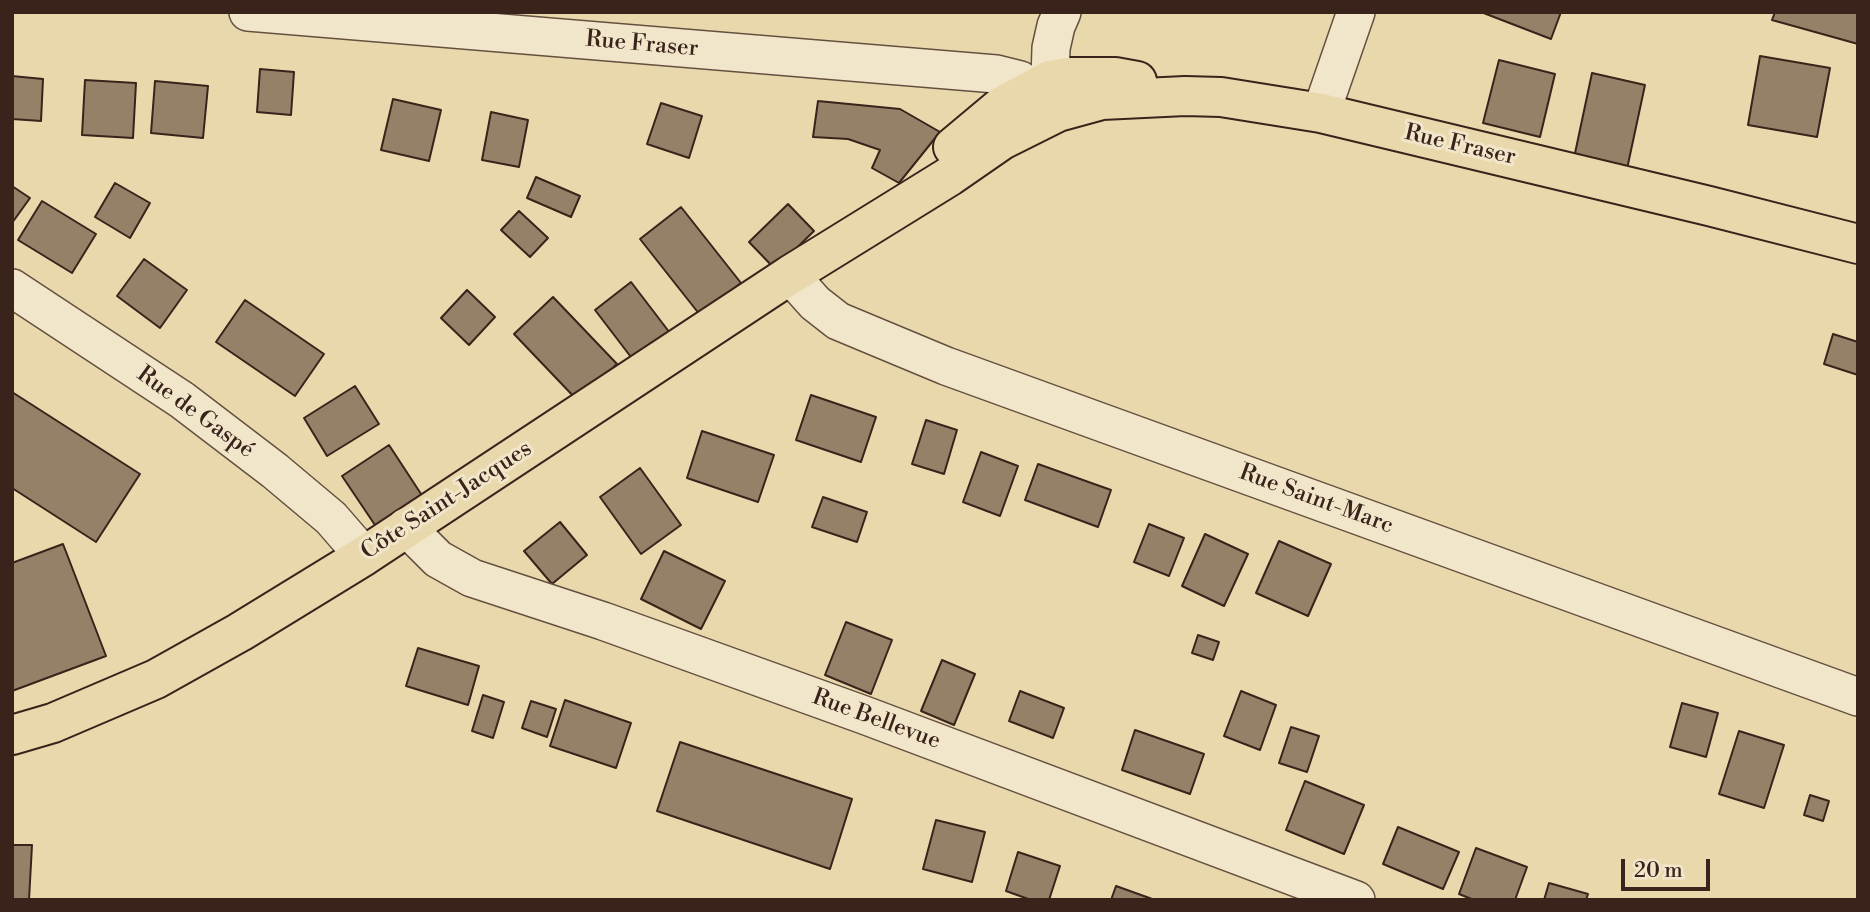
<!DOCTYPE html>
<html>
<head>
<meta charset="utf-8">
<style>
  body { margin:0 }
  #map { position:relative; width:1870px; height:912px; overflow:hidden; background:#ead8ad; font-family:"Libre Bodoni",serif }
  canvas { display:block }
  .frame { position:absolute; inset:0; border:14px solid #39231b; pointer-events:none }
  .scale { position:absolute; left:1621px; top:859px; width:89px; height:32px; box-sizing:border-box; border:4px solid #39231b; border-top:0; padding-left:9px; font-size:21px; line-height:24px; white-space:nowrap; color:#39231b; -webkit-text-stroke:5px #f1e6ca; paint-order:stroke }
</style>
</head>
<body>
<div id="map">
<canvas width="1870" height="912"></canvas>
<div class="frame"></div>
<div class="scale">20 m</div>
</div>
<script>
const context = document.querySelector('canvas').getContext('2d');
context.lineJoin = 'round';
function fillPath(path, color) {
  context.fillStyle = color;
  context.fill(path, 'evenodd');
}
function toPath(rows) {
  const path = new Path2D();
  for (const r of rows) {
    path.moveTo(r[0], r[1]);
    for (let i = 2; i < r.length; i += 2) path.lineTo(r[i], r[i + 1]);
  }
  return path;
}
function stroke(path, color, width, dash) {
  context.strokeStyle = color;
  context.lineWidth = width;
  context.lineCap = dash ? 'butt' : 'round';
  context.setLineDash(dash || []);
  context.stroke(path);
}
function write(font, color, halo, rows, align = 'center') {
  context.font = font + ' "Libre Bodoni",serif';
  context.lineWidth = 6;
  context.setLineDash([]);
  context.textBaseline = 'middle';
  context.strokeStyle = halo;
  context.fillStyle = color;
  for (const [text, x, y, turn = 0] of rows) {
    context.save();
    context.translate(x, y);
    context.rotate((+turn || 0) * Math.PI / 180);
    context.textAlign = isNaN(turn) ? turn : align;
    if (halo) context.strokeText(text, 0, 0);
    context.fillText(text, 0, 0);
    context.restore();
  }
}
const building = toPath([
  [1481,12,1561,12,1551,39,1481,12],
  [1775,12,1858,12,1858,44,1772,20,1775,12],
  [1760,56,1830,68,1817,137,1748,125,1760,56],
  [1499,60,1555,74,1540,137,1483,123,1499,60],
  [260,69,294,72,291,115,257,112,260,69],
  [1592,73,1645,85,1627,169,1574,158,1592,73],
  [12,76,43,79,41,121,12,119,12,76],
  [85,80,136,83,133,138,82,135,85,80],
  [155,81,208,86,203,138,151,133,155,81],
  [393,99,441,110,429,161,381,150,393,99],
  [818,101,900,109,940,132,899,183,872,168,880,150,848,139,813,137,818,101],
  [661,103,702,116,689,158,647,144,661,103],
  [491,112,528,120,519,167,482,160,491,112],
  [536,177,580,196,571,217,527,198,536,177],
  [115,183,150,203,130,238,95,217,115,183],
  [12,186,30,198,12,223,12,186],
  [42,201,96,234,72,273,18,240,42,201],
  [788,204,814,231,775,269,749,242,788,204],
  [681,207,741,283,700,315,640,239,681,207],
  [519,211,548,238,530,257,501,230,519,211],
  [144,259,187,290,160,328,117,296,144,259],
  [631,282,670,333,634,361,595,310,631,282],
  [467,290,495,317,469,345,441,318,467,290],
  [553,297,617,364,578,401,514,334,553,297],
  [245,300,324,354,295,396,216,342,245,300],
  [1833,334,1858,342,1858,375,1824,364,1833,334],
  [355,386,379,424,327,456,304,418,355,386],
  [12,392,140,474,96,542,12,488,12,392],
  [811,395,876,417,861,462,796,440,811,395],
  [926,420,957,430,944,474,912,464,926,420],
  [702,431,774,455,758,502,687,478,702,431],
  [389,445,425,500,379,531,342,476,389,445],
  [981,452,1018,466,1000,516,963,502,981,452],
  [1038,464,1111,490,1098,527,1025,500,1038,464],
  [640,468,681,525,641,554,600,497,640,468],
  [823,497,867,512,857,542,812,527,823,497],
  [560,522,587,555,552,584,524,551,560,522],
  [1149,524,1184,538,1169,576,1134,562,1149,524],
  [1205,534,1248,554,1224,606,1182,586,1205,534],
  [1279,541,1331,564,1308,616,1256,593,1279,541],
  [63,544,106,656,12,691,12,563,63,544],
  [664,551,725,581,701,629,641,599,664,551],
  [846,622,892,640,871,694,825,675,846,622],
  [1198,635,1219,642,1213,660,1192,653,1198,635],
  [418,648,479,666,468,705,406,686,418,648],
  [942,660,975,674,954,725,921,711,942,660],
  [1020,691,1064,708,1053,738,1009,721,1020,691],
  [1241,691,1276,705,1260,750,1224,736,1241,691],
  [483,695,504,702,493,738,472,731,483,695],
  [565,700,631,723,616,768,550,746,565,700],
  [531,701,556,709,547,737,522,728,531,701],
  [1682,703,1718,713,1706,757,1670,747,1682,703],
  [1291,727,1319,736,1307,772,1279,763,1291,727],
  [1135,730,1204,754,1190,794,1122,770,1135,730],
  [1739,731,1784,745,1764,808,1719,794,1739,731],
  [680,742,852,799,830,869,657,811,680,742],
  [1305,781,1364,805,1344,854,1286,830,1305,781],
  [1810,795,1829,801,1823,821,1804,815,1810,795],
  [936,820,985,832,972,882,923,869,936,820],
  [1398,827,1459,852,1443,889,1383,864,1398,827],
  [12,845,32,845,29,900,12,900,12,845],
  [1476,848,1527,867,1515,900,1474,900,1459,894,1476,848],
  [1018,852,1060,866,1049,900,1031,900,1006,891,1018,852],
  [1549,883,1588,894,1586,900,1544,900,1549,883],
  [1116,886,1155,900,1111,900,1116,886]
]);
const street = toPath([
  [248,12,996,74,1020,80,1033,89],
  [1050,80,1051,48,1056,26,1062,12],
  [1321,113,1356,12],
  [790,275,815,303,838,321,946,366,1858,697],
  [12,288,182,400,275,471,331,518,364,556],
  [406,527,438,559,472,578,603,621,864,715,1356,900]
]);
const primary = toPath([
  [953,147,1002,106,1050,80,1068,77,1115,77,1137,81],
  [12,735,53,723,156,679,240,632,364,556,790,275,950,176,1002,140,1058,112,1102,100,1185,96,1221,97,1321,113,1709,206,1858,244]
]);
const streetNames = [
  ["Rue Fraser",642,45,5],
  ["Rue Fraser",1460,146,13],
  ["Rue de Gaspé",195,413,36],
  ["Rue Saint-Marc",1316,500,20],
  ["Côte Saint-Jacques",447,501,-33],
  ["Rue Bellevue",876,720,20]
];
fillPath(building, '#958167');
stroke(building, '#39231b', 2);
stroke(street, '#655040', 40);
stroke(primary, '#39231b', 42);
stroke(street, '#f1e6ca', 37);
stroke(primary, '#ead8ad', 38);
write('23px', '#39231b', '#f1e6ca', streetNames);
</script>
</body>
</html>
